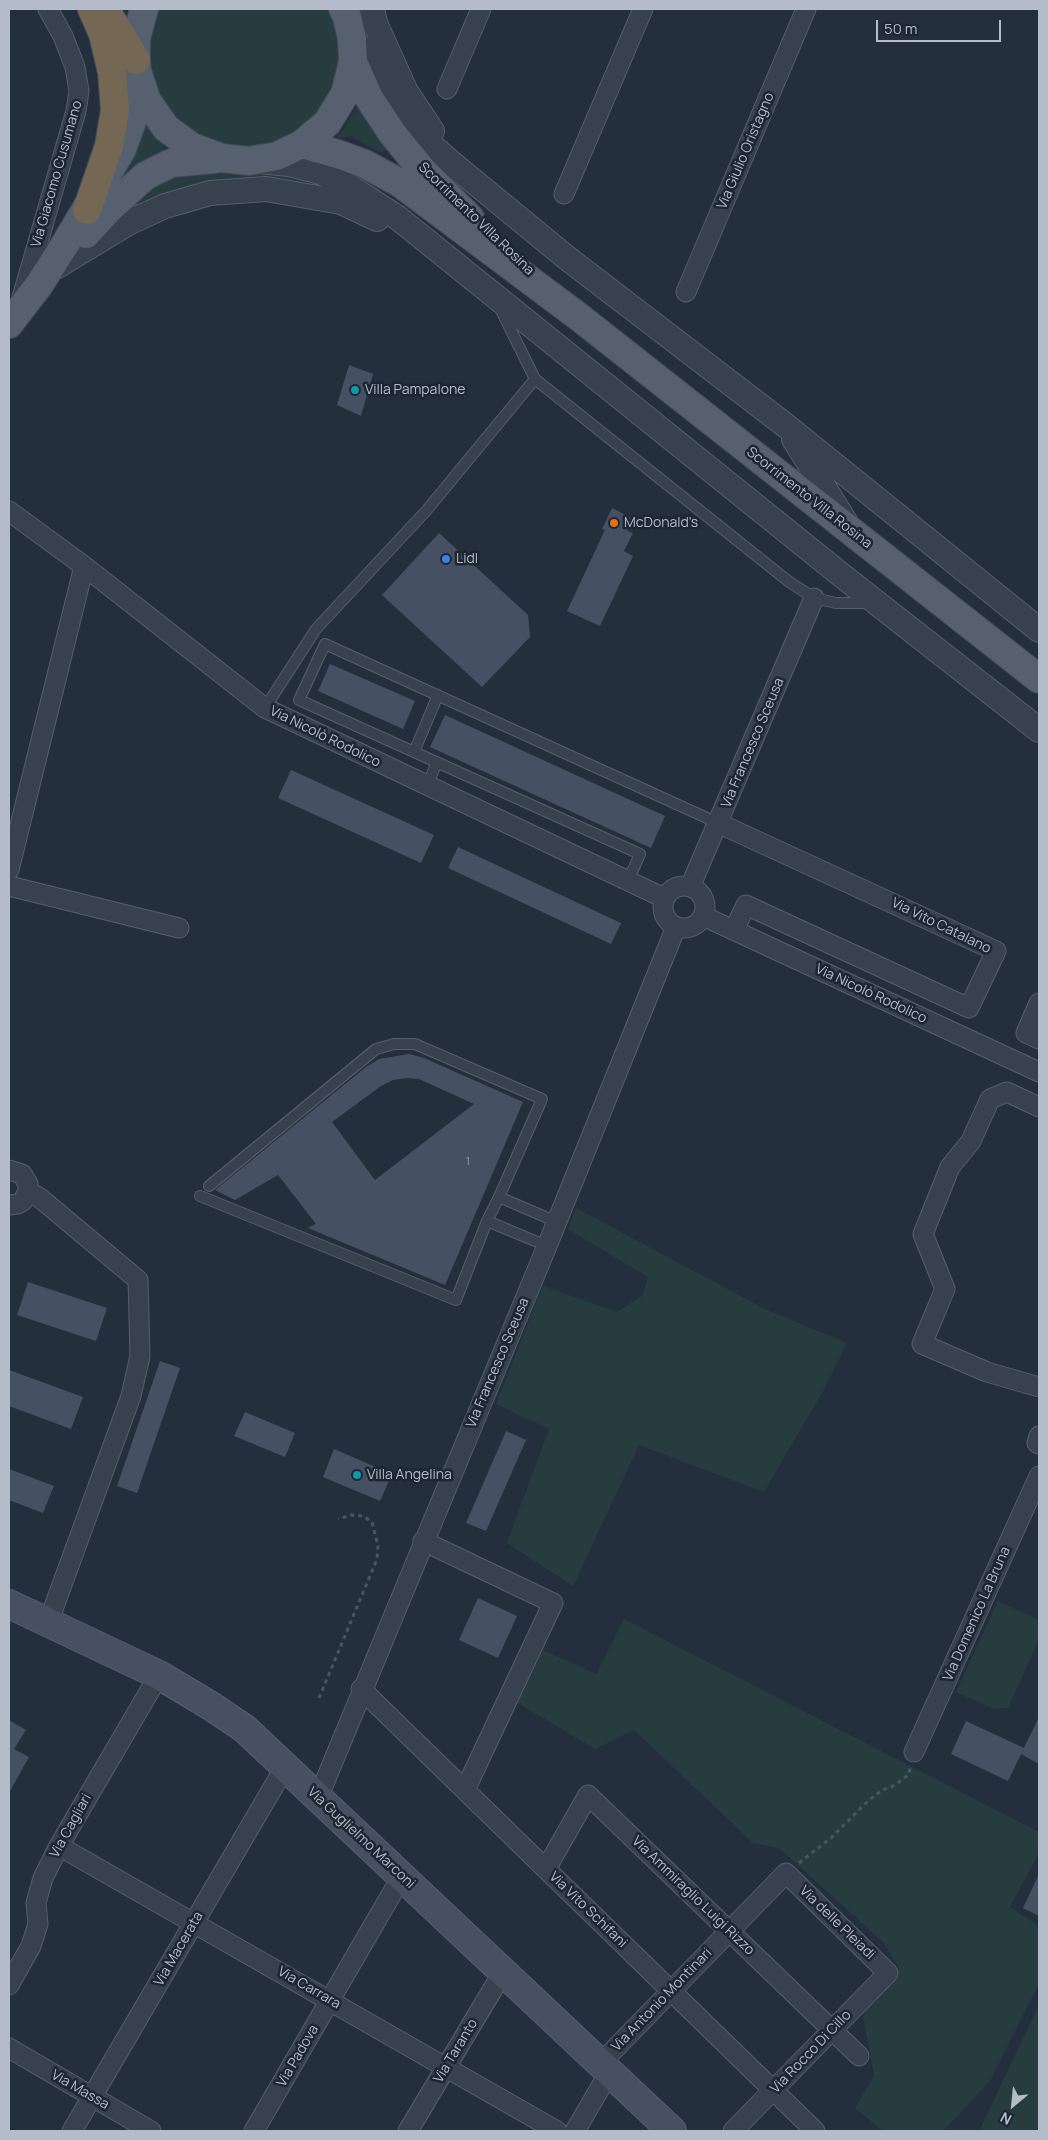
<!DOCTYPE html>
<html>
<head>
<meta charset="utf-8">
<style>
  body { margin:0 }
  #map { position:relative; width:1048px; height:2140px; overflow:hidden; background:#242f3e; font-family:Manrope,sans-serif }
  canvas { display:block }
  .frame { position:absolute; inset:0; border:10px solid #b4bcc9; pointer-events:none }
  .north { position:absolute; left:988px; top:2080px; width:50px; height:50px; -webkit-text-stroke:4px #1d2633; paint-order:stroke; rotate:208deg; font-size:14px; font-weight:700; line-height:20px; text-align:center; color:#b4bcc9 }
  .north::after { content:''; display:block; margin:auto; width:18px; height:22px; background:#b4bcc9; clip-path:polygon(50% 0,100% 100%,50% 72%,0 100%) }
  .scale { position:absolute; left:876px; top:20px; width:125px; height:22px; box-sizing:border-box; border:2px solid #b4bcc9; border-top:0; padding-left:6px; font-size:15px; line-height:18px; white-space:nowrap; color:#b4bcc9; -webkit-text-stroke:4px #1d2633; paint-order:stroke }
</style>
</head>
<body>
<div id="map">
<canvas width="1048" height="2140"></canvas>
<div class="frame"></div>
<div class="north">N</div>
<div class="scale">50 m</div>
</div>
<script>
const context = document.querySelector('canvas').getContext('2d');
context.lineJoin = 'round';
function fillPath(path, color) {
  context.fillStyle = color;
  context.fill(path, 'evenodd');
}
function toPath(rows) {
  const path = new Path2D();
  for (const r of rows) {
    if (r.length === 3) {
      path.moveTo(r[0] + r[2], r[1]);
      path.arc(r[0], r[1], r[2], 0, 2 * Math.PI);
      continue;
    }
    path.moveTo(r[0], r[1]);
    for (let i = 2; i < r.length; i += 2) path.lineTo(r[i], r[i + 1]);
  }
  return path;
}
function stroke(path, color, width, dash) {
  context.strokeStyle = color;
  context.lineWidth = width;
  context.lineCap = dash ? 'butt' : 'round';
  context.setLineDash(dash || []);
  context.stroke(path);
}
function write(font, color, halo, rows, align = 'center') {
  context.font = font + ' Manrope,sans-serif';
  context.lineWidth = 5;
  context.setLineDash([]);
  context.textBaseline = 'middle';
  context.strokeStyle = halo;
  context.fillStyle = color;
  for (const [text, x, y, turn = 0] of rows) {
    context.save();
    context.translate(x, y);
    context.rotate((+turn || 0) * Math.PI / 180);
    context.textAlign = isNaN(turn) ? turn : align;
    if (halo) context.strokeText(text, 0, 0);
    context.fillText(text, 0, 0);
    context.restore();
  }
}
const green = toPath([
  [155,9,334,9,344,37,335,95,295,138,235,153,187,135,146,79,147,27],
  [360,105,388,144,386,150,381,152,375,150,352,136,335,139,344,129,356,108],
  [142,122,164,146,163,153,112,199],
  [179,170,237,171,308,176,331,190,309,186,110,221,140,191],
  [576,1208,765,1309,847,1343,824,1389,764,1492,639,1445,573,1586,507,1543,549,1429,496,1404,543,1286,617,1312,642,1296,648,1277,568,1229],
  [998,1601,1039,1620,1039,1640,1008,1708,993,1709,956,1692],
  [624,1619,1039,1832,1039,1853,1010,1907,1039,1926,1039,1984,990,2081,943,2131,883,2131,855,2108,874,2076,862,2009,900,1970,883,1942,779,1848,753,1843,634,1730,595,1749,518,1703,543,1650,596,1674],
  [1039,2005,1039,2131,979,2131]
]);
const building = toPath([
  [349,365,373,374,361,416,337,405],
  [612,508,633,519,627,531,633,533,624,551,633,556,600,626,567,611,605,530,602,529],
  [439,533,528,615,530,637,482,687,382,595],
  [330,664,415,701,403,729,318,691],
  [445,715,665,816,651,848,430,747],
  [291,770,434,835,421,863,278,798],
  [458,847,621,923,611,944,448,868],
  [409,1054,424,1058,523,1102,445,1285,308,1228,316,1224,278,1175,235,1200,215,1190,366,1067,379,1059],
  [407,1078,419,1079,474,1104,375,1180,332,1122,381,1086,393,1080],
  [28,1282,107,1308,96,1341,17,1315],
  [160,1361,180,1368,137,1493,117,1486],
  [9,1370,83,1397,71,1429,9,1406],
  [245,1412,295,1433,285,1457,234,1436],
  [506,1431,526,1440,486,1531,466,1523],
  [334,1449,392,1474,380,1501,323,1477],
  [9,1469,54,1486,43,1513,9,1500],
  [478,1598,517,1616,498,1658,459,1640],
  [1039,1717,1039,1764,1021,1754,1008,1781,951,1754,966,1721,1024,1748,1021,1754],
  [9,1720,26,1730,14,1749,29,1757,9,1793],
  [1039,1874,1039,1916,1023,1908]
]);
const path = toPath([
  [319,1698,377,1559,378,1546,372,1522,363,1516,351,1515,338,1519],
  [799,1863,831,1838,867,1802,882,1790,891,1787,902,1780,909,1774,910,1768]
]);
const service = toPath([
  [501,310,535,379,788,581,814,598,836,603,870,603],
  [265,708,316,629,426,511,535,379],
  [414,752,438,695],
  [427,786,437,762],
  [628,881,640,854,299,700,325,644,718,823],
  [209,1186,376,1049,394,1044,415,1044,542,1099,499,1197,557,1222],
  [200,1196,456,1300,487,1221,499,1197],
  [487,1221,547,1246]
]);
const minor = toPath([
  [447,89,481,9],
  [564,194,643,9],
  [686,292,806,9],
  [21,301,76,111,79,91,75,67,63,36,48,9],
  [9,511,84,566,265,708,664,898],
  [718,823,996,951,969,1008,746,905,734,930],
  [9,870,84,566],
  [684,907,21],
  [9,886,179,928],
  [690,887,814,598],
  [703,916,1039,1072],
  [1039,1003,1026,1033,1039,1039],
  [1039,1107,1007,1092,990,1099,971,1141,950,1167,923,1234,945,1289,922,1344,987,1372,1039,1387],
  [9,1170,22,1174,28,1184,28,1191,23,1201,18,1204,9,1205],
  [28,1191,40,1198,138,1280,140,1356,131,1396,48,1623],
  [1039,1436,1037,1443,1039,1444],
  [423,1541,553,1603,465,1790],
  [361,1689,815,2131],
  [914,1752,1039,1476],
  [318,1798,547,1246,676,927],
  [59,1846,557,2131],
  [546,1869,588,1795,859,2056],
  [9,1985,31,1946,38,1924,36,1903,43,1878,59,1846,159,1675],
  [9,2048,151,2131],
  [601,2063,786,1873,888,1973,733,2131],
  [72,2131,285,1767],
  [254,2131,402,1876],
  [408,2131,503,1972],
  [575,2131,610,2071]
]);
const tertiary = toPath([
  [372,9,375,23,406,92,432,131],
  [362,48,375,77,398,111,425,140,455,166,567,258,785,425,1039,630],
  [259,161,289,164,320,172,350,187,398,218,845,578,1039,730],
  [54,268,130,222,165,206,210,193,266,189,341,202,377,219],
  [794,439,846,523]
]);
const secondary = toPath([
  [9,1604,159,1675,211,1706,245,1729,672,2131]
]);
const primary = toPath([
  [144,9,136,39,136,60,137,71,147,101,166,128,192,147,222,158,249,161,277,156,302,144,327,123,345,94,353,62,352,39,347,17,343,9],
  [353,62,369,98,392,133,423,171,470,218],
  [302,144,341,155,365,164,400,183,579,317,1039,679],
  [86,234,108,210,145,176,171,163,215,159],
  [9,324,39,285,64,246,122,149,134,116,136,79]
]);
const motorway = toPath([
  [105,9,136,60],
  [87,210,109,146,115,110,112,72,103,34,92,9]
]);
const markers = [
  [355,390,5,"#0f9aa8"],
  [614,523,5,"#e8710a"],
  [446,559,5,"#3f7fe0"],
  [357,1475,5,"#0f9aa8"]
];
const numberNames = [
  ["1",468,1162]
];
const streetNames = [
  ["Via Giulio Oristagno",746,151,-67],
  ["Via Giacomo Cusumano",57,174,-74],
  ["Scorrimento Villa Rosina",476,219,44],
  ["Scorrimento Villa Rosina",809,498,38],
  ["Via Nicolò Rodolico",325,737,26],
  ["Via Francesco Sceusa",753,743,-67],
  ["Via Vito Catalano",941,926,26],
  ["Via Nicolò Rodolico",871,994,25],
  ["Via Francesco Sceusa",498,1363,-67],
  ["Via Domenico La Bruna",977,1614,-66],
  ["Via Cagliari",71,1826,-61],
  ["Via Guglielmo Marconi",361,1838,43],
  ["Via Ammiraglio Luigi Rizzo",693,1896,44],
  ["Via Vito Schifani",588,1910,44],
  ["Via delle Pleiadi",837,1923,44],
  ["Via Macerata",179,1949,-60],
  ["Via Carrara",309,1988,30],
  ["Via Antonio Montinari",662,2000,-46],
  ["Via Taranto",456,2051,-59],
  ["Via Rocco Di Cillo",811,2052,-46],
  ["Via Padova",298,2056,-60],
  ["Via Massa",80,2090,30]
];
const poiNames = [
  ["Villa Pampalone",365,390],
  ["McDonald's",624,523],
  ["Lidl",456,559],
  ["Villa Angelina",367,1475]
];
fillPath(green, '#263c3f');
fillPath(building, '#455162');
stroke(service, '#565f6c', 12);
stroke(minor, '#565f6c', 21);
stroke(tertiary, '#565f6c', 26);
stroke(secondary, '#565f6c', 30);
stroke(primary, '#414a57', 30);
stroke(motorway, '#434c59', 30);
stroke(path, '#44595c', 3, [4, 4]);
stroke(service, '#38414e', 10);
stroke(minor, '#38414e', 19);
stroke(tertiary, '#38414e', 24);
stroke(secondary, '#465061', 28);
stroke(primary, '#56606e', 28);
stroke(motorway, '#746855', 28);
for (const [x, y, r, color] of markers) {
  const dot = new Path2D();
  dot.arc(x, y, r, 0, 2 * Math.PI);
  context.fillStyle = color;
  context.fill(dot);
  stroke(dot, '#1d2633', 2);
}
write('11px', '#98a1af', null, numberNames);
write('14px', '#b4bcc9', '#1d2633', streetNames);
write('14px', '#b4bcc9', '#1d2633', poiNames, 'left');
</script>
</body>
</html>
